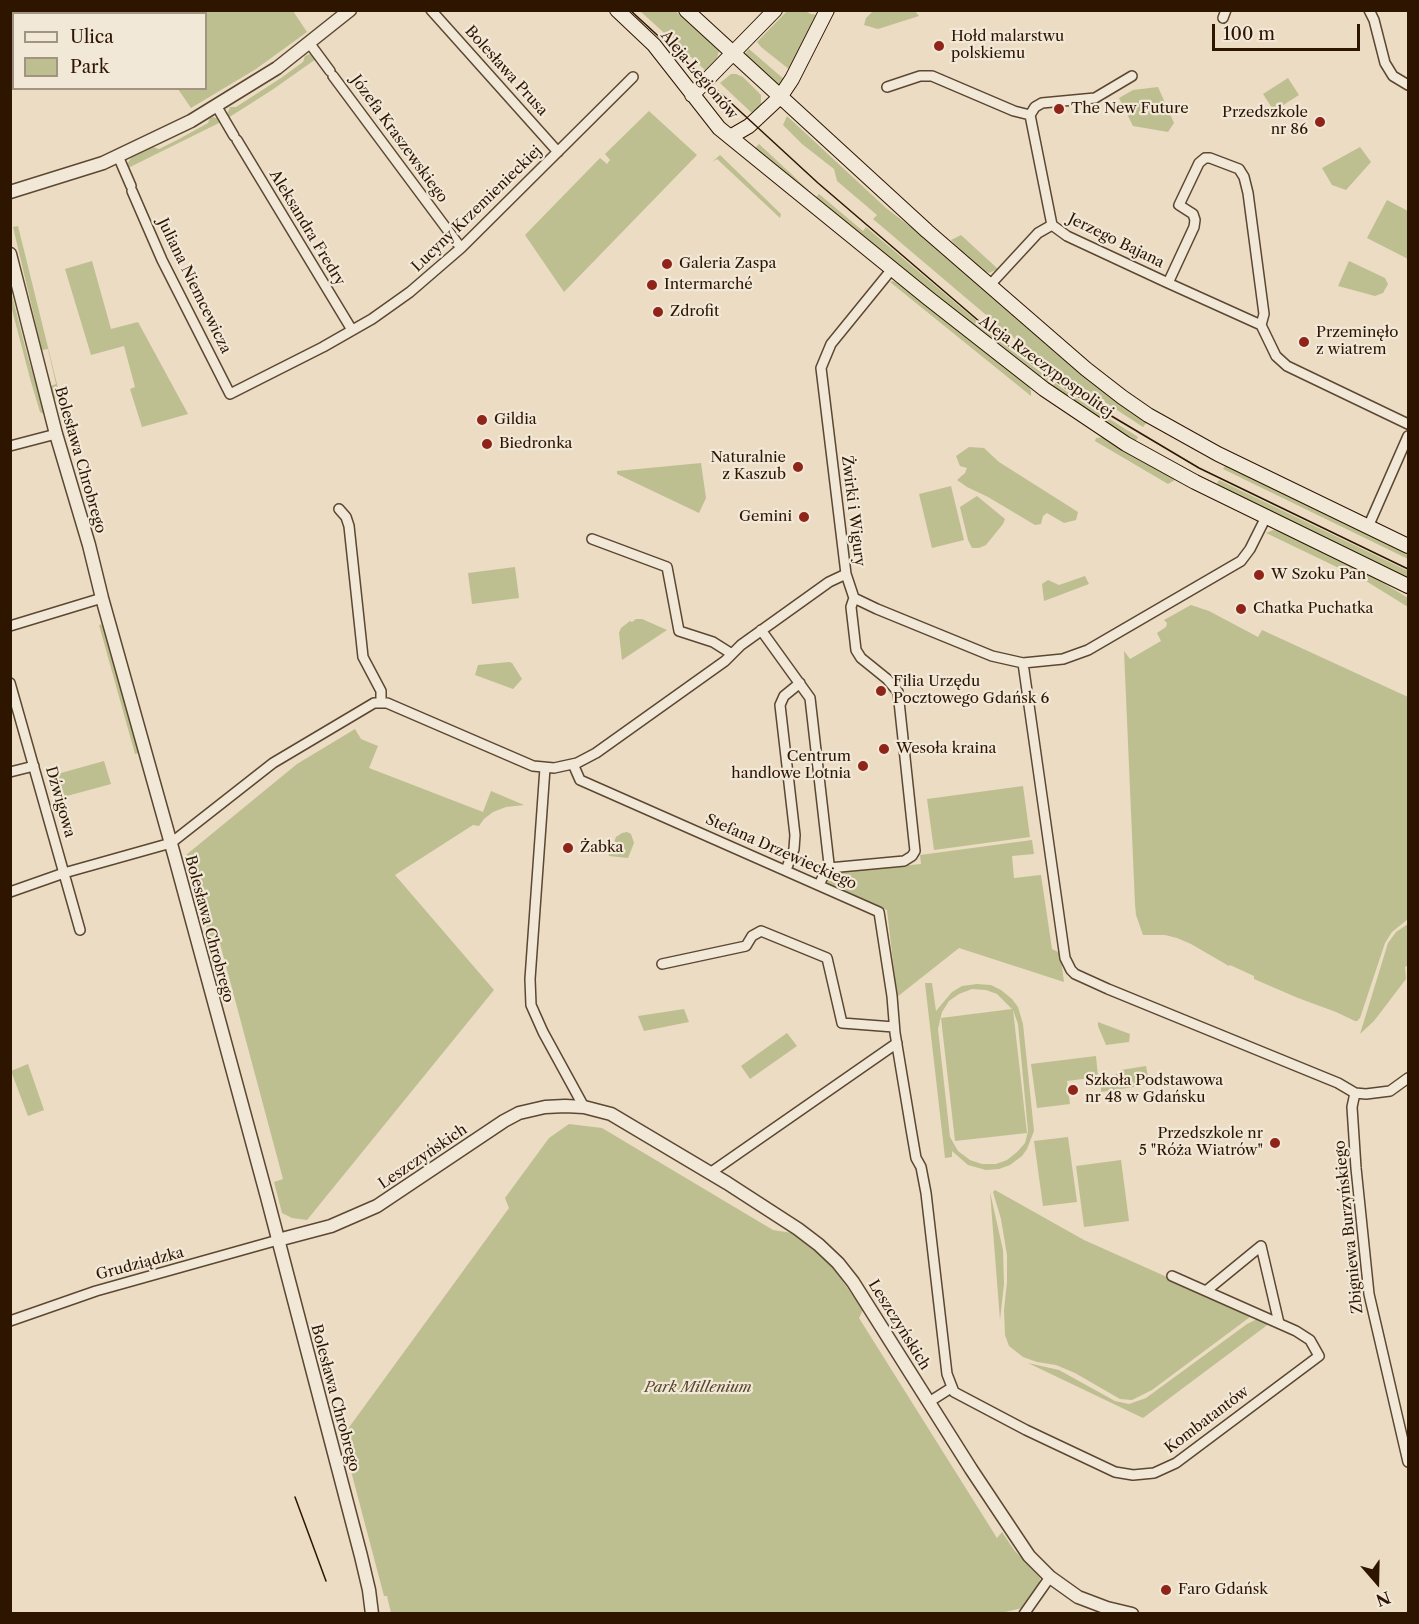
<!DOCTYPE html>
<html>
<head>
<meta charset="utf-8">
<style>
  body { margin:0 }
  #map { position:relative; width:1419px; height:1624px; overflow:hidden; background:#ebdcc3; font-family:"Libre Caslon Text",serif }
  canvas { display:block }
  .frame { position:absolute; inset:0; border:12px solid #2d1500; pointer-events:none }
  .legend { position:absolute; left:12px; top:12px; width:195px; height:78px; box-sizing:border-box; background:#f2e8d8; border:2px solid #a39482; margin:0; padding:8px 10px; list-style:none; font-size:18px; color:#2d1500 }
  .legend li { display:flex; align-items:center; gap:12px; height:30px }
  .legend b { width:30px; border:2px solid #a39482 }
  .north { position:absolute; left:1347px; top:1552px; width:60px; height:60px; -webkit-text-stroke:4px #f2e8d8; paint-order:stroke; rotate:160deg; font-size:16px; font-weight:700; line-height:24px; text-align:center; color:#2d1500 }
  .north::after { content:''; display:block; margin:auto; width:21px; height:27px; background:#2d1500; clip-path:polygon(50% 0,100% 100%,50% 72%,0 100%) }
  .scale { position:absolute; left:1212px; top:24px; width:148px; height:27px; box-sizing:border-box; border:3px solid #2d1500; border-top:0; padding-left:8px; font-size:18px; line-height:21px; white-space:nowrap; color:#2d1500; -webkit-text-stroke:4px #f2e8d8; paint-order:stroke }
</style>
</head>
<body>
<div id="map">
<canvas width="1419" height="1624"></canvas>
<div class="frame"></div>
<ul class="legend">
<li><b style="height:8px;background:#f2e8d8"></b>Ulica</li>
<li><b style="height:16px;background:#bdbf90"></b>Park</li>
</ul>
<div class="north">N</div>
<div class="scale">100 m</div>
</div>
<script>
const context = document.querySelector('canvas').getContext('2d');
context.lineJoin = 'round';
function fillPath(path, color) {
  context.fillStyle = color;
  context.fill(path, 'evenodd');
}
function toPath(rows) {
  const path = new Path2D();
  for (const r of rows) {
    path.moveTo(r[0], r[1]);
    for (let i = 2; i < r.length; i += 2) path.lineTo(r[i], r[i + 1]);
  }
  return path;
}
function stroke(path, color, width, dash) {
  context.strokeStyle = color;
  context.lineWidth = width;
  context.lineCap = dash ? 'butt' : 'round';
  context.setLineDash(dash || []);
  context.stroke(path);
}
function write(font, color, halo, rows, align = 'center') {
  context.font = font + ' "Libre Caslon Text",serif';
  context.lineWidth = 4.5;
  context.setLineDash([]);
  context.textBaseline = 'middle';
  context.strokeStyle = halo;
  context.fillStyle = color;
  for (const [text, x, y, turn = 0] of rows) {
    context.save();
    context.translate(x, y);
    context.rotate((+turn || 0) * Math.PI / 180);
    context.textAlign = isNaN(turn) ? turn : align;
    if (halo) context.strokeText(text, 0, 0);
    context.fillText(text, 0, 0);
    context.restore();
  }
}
const green = toPath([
  [143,11,293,11,307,32,256,69,191,108,178,89,206,88,206,14,145,14],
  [640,11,675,11,717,46,719,51,717,58,705,70],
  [787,11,805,11,811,14,818,15,790,70,761,47,757,42],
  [873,11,915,11,919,16,878,29,864,25,866,18],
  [749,49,785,80,779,88,744,55],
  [310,54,316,59,272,90,228,118,227,114,230,107,236,107,281,78,303,62,305,56],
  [731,74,736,74,743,77,761,95,761,104,754,115,720,83],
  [1288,78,1299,95,1274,111,1263,94],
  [1158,87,1174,123,1168,132,1133,126,1119,98,1133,90],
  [649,111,697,155,564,292,525,235,600,158,607,164,610,160,605,154],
  [787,116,886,208,929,241,1087,379,1147,422,1143,427,1050,366,1005,331,900,242,873,219,877,215,837,181,834,169,802,144,783,125],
  [213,117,219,119,221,122,128,168,127,164,131,158,153,147,159,149,179,139,208,123,210,118],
  [759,144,816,197,819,194,863,231,866,227,1011,350,1070,394,1138,437,1135,442,1066,398,995,344,753,150],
  [1360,147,1371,162,1346,190,1332,185,1322,168],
  [720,155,781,214,780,218,717,159,712,162],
  [1387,200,1408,211,1408,259,1367,238],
  [18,226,59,392,54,400,51,386,56,384,48,349,42,350,13,227],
  [961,235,998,269,989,273,977,268,951,240],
  [92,261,111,329,138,322,188,414,142,427,130,389,135,387,124,346,91,355,65,269],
  [1349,261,1385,278,1388,284,1383,293,1375,296,1338,286],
  [893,281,905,287,1028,385,1031,391,1031,396,890,282],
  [10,288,27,354,45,415,40,412,31,382,11,306],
  [1105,437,1176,479,1175,480,1168,484,1095,441,1096,438],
  [969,447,984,448,999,462,1078,512,1076,520,1064,523,1047,513,1043,516,1041,524,1035,525,988,497,967,487,957,480,965,473,967,468,960,466,956,456],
  [701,463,706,498,699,513,617,474,617,471],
  [1226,464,1408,553,1408,559,1223,469],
  [1219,480,1408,571,1408,579,1216,485],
  [951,486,964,540,932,548,919,494],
  [977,496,1005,519,1003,524,986,545,979,548,972,548,968,540,960,507],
  [1273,530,1284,532,1372,576,1408,598,1408,607,1366,581,1266,533],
  [515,567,519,598,472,604,468,573],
  [1085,576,1089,584,1044,601,1042,584,1048,580,1059,585],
  [1191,605,1209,611,1258,637,1262,630,1408,697,1408,919,1392,932,1385,943,1360,1018,1357,1021,1355,1021,1336,1012,1298,998,1254,979,1254,976,1230,965,1229,966,1191,944,1177,938,1165,935,1143,935,1136,915,1135,904,1124,651,1130,659,1161,641,1157,633,1166,627,1167,623,1164,620],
  [636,619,642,619,667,630,622,660,619,633,621,628,630,621,632,622],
  [103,624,139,753,135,754,99,625],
  [509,662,512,663,522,679,513,689,475,675,478,665],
  [355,729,361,739,378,746,369,768,483,812,491,791,524,805,506,807,493,812,484,819,479,826,473,825,395,875,494,990,307,1220,292,1218,282,1213,274,1182,283,1179,218,936,209,937,186,855,297,764],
  [104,761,111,784,56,799,50,776],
  [1023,786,1030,837,934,850,927,799],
  [627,832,631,834,634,843,628,858,609,856,608,851,612,848,616,837,622,833],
  [1032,840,1034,854,1012,856,1014,878,1041,875,1052,949,1060,953,1064,982,959,948,897,997,887,910,829,886,827,883,826,878,832,873,921,864,920,855],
  [1408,924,1408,965,1405,967,1406,979,1374,1021,1360,1034,1388,943,1396,932],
  [925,983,932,983,936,1011,952,992,962,986,977,984,991,985,1001,990,1012,999,1018,1007,1023,1024,1034,1131,1027,1149,1022,1156,1010,1165,999,1169,986,1170,968,1165,952,1151,952,1157,945,1158],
  [972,989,986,990,997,994,1012,1009,941,1018,955,1141,1027,1133,1013,1010,1018,1024,1028,1131,1025,1143,1017,1152,1007,1160,996,1164,982,1164,970,1160,958,1151,950,1137,938,1029,942,1012,949,1001,959,994],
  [684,1009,689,1022,644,1031,638,1016],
  [1098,1022,1130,1034,1129,1042,1106,1045,1098,1026],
  [787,1033,797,1046,750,1079,741,1066],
  [1096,1056,1098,1077,1067,1081,1070,1104,1037,1108,1031,1064],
  [28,1064,44,1110,28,1116,11,1071],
  [1146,1066,1148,1077,1139,1078,1140,1086,1101,1092,1101,1087,1121,1070],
  [569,1124,602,1128,773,1230,792,1233,817,1251,831,1265,863,1310,859,1318,997,1538,1002,1532,1014,1550,1040,1578,1039,1586,1022,1608,997,1614,391,1613,387,1596,384,1596,342,1437,509,1208,505,1198,549,1138],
  [1068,1137,1077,1202,1043,1206,1034,1141],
  [1121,1160,1129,1221,1084,1227,1076,1166],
  [995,1190,1084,1240,1250,1314,1250,1317,1152,1390,1132,1400,1120,1399,1075,1373,1056,1365,1037,1362,1023,1357,1009,1346,1005,1335,1004,1310,1007,1282,1007,1255,1001,1219,993,1192],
  [990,1192,1003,1250,1004,1284,1000,1320],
  [1259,1318,1270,1323,1143,1418,1028,1363,1059,1370,1115,1401,1129,1404,1146,1398,1247,1324]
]);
const minor = toPath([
  [431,10,558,152],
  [1369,10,1374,20,1385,63,1393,76,1408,85],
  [1223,18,1226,10],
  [310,44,330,71],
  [333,76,461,248],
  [887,87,920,76,932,76,1014,111,1030,115,1052,225,1067,236,1168,283,1194,227,1195,220,1193,214,1179,205,1199,163,1205,158,1210,158,1239,169,1244,177,1248,193,1264,314,1261,325,1276,356,1287,366,1408,424],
  [217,107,234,136],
  [1030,115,1035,107,1042,103,1095,98,1132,76],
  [237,140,352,330],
  [118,156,131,186],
  [132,191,162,260,230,394,323,347,372,319,410,292,461,248,633,77],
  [892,269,831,344,821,368,846,574,854,598,877,609,992,656,1023,663,1063,659,1088,650,1241,561,1250,549,1266,517],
  [1168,283,1261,325],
  [989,286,1038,233,1052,225],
  [10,446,56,434],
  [339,509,346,517,349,526,363,657,381,691,381,702],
  [1368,527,1408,436],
  [592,539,667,567,679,631,713,642,732,654],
  [10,626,102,598],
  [761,630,810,698,829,864,819,885],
  [1023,663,1065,958,1071,970,1075,974,1108,989,1338,1083,1355,1093,1366,1094,1390,1091,1408,1078],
  [10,683,80,930],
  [573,764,580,780,879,912,892,996,895,1033,911,1129,916,1158,921,1167,926,1193,947,1374,954,1392,1026,1430,1115,1472,1133,1475,1154,1473,1176,1463,1319,1356,1310,1340,1296,1331,1172,1276],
  [545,768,530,979,531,1005,543,1032,584,1107],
  [10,772,34,766],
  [829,868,904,861,912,856,915,851,898,692,887,679,861,658,856,650,851,607,854,598],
  [786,870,794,849,795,835,780,705,784,696,800,683],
  [10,892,64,873,171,843,273,763,374,703,387,703,533,766,554,768,577,763,596,753,725,661,741,645,829,582,846,574],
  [662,964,746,946,752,936,761,931,827,958,842,1023,894,1027],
  [1355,1093,1352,1107,1356,1168,1369,1294,1408,1462],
  [710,1173,897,1043],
  [1206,1291,1261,1246,1279,1323],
  [10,1321,96,1291,278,1240],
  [929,1402,951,1388],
  [1024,1614,1050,1577]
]);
const tertiary = toPath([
  [10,192,103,163,191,121,277,68,350,10],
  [10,254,56,434,89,545,102,598,175,858,267,1197,361,1556,369,1590,372,1614],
  [278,1240,331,1226,377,1206,504,1121,519,1113,545,1107,565,1106,584,1107,611,1114,727,1183,798,1229,819,1245,838,1263,853,1282,971,1469,1029,1556,1050,1577,1078,1597,1107,1608,1132,1614]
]);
const secondary = toPath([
  [617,10,654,45,719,128,928,298,1044,389,1126,444,1195,482,1408,586],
  [686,10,927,231,1086,369,1122,397,1148,415,1218,454,1408,546],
  [692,95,775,10],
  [730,137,749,126,780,97,792,79,827,10]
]);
const tram = toPath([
  [630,10,818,183,1001,340,1071,392,1199,468,1408,569],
  [295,1497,326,1581]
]);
const markers = [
  [939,46,6,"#8f2418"],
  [1059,109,6,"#8f2418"],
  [1320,122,6,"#8f2418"],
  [667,264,6,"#8f2418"],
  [652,285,6,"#8f2418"],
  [658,312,6,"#8f2418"],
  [1304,342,6,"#8f2418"],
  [482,420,6,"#8f2418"],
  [487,444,6,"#8f2418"],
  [798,467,6,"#8f2418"],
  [804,517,6,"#8f2418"],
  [1259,575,6,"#8f2418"],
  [1241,609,6,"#8f2418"],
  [881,691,6,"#8f2418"],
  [884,749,6,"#8f2418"],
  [863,766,6,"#8f2418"],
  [568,848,6,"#8f2418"],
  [1073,1090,6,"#8f2418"],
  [1275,1143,6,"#8f2418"],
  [1166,1590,6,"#8f2418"]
];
const poiNames = [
  ["Hołd malarstwu",951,37],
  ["polskiemu",951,54],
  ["The New Future",1071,109],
  ["Przedszkole",1308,113,"right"],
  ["nr 86",1308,130,"right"],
  ["Galeria Zaspa",679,264],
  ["Intermarché",664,285],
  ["Zdrofit",670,312],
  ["Przeminęło",1316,333],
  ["z wiatrem",1316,350],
  ["Gildia",494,420],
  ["Biedronka",499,444],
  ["Naturalnie",786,458,"right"],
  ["z Kaszub",786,475,"right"],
  ["Gemini",792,517,"right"],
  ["W Szoku Pan",1271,575],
  ["Chatka Puchatka",1253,609],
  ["Filia Urzędu",893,682],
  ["Pocztowego Gdańsk 6",893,699],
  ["Wesoła kraina",896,749],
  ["Centrum",851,757,"right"],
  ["handlowe Lotnia",851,774,"right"],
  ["Żabka",580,848],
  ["Szkoła Podstawowa",1085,1081],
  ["nr 48 w Gdańsku",1085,1098],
  ["Przedszkole nr",1263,1134,"right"],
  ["5 \"Róża Wiatrów\"",1263,1151,"right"],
  ["Faro Gdańsk",1178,1590]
];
const streetNames = [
  ["Bolesława Prusa",506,71,48],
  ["Aleja Legionów",699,75,50],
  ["Józefa Kraszewskiego",399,139,54],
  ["Lucyny Krzemienieckiej",477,209,-44],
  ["Aleksandra Fredry",307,228,59],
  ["Jerzego Bajana",1116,241,26],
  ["Juliana Niemcewicza",194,286,64],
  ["Aleja Rzeczypospolitej",1046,367,36],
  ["Bolesława Chrobrego",80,460,74],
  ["Żwirki i Wigury",853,511,83],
  ["Dźwigowa",60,802,74],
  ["Stefana Drzewieckiego",781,852,24],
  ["Bolesława Chrobrego",209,929,75],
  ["Leszczyńskich",423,1157,-34],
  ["Zbigniewa Burzyńskiego",1349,1227,-96],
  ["Grudziądzka",140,1264,-15],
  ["Leszczyńskich",899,1325,58],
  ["Bolesława Chrobrego",335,1398,75],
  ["Kombatantów",1207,1420,-37]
];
const parkNames = [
  ["Park Millenium",698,1388]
];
fillPath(green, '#bdbf90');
stroke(minor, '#5c4731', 12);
stroke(tertiary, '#5c4731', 15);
stroke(secondary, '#2d1500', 16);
stroke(minor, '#f2e8d8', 9);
stroke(tertiary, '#f2e8d8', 12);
stroke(secondary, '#f2e8d8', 14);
stroke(tram, '#2d1500', 1.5);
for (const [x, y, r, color] of markers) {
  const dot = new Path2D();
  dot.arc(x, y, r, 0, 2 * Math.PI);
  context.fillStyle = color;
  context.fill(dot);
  stroke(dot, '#f2e8d8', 2);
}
write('15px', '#2d1500', '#f2e8d8', poiNames, 'left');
write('15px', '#2d1500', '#f2e8d8', streetNames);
write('italic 15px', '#58482b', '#f2e8d8', parkNames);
</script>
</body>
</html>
